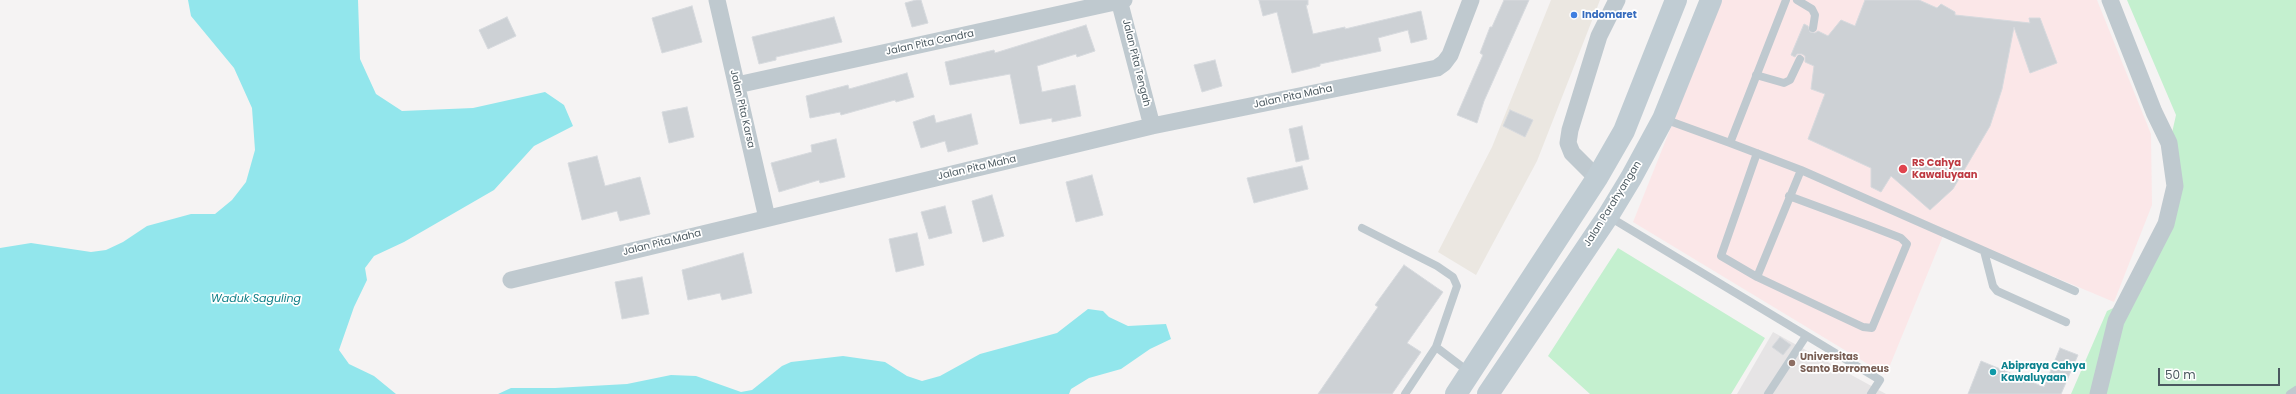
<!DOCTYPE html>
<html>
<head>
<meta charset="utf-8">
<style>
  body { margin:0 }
  #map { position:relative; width:2296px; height:394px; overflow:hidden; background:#f5f3f3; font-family:Poppins,sans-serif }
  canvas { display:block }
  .scale { position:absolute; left:2158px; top:368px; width:122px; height:18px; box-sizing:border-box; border:2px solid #4b5960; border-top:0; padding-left:5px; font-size:12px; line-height:14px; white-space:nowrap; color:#4b5960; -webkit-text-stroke:3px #fff; paint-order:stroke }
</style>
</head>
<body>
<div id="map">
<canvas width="2296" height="394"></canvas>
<div class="scale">50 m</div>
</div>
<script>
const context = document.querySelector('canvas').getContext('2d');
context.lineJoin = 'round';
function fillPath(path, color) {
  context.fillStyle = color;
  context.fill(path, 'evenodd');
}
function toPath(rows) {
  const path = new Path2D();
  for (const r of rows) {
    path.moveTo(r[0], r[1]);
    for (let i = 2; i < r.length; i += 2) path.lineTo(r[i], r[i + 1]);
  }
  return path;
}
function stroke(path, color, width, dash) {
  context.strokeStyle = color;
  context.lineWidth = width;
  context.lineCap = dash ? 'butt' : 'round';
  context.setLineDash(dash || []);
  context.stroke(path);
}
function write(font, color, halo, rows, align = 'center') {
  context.font = font + ' Poppins,sans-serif';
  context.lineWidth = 3.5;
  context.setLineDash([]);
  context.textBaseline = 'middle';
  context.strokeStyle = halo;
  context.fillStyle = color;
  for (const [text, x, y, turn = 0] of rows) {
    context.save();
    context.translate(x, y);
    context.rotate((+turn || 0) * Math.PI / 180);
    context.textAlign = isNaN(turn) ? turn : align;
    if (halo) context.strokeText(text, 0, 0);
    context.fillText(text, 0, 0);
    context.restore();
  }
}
const commercial = toPath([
  [1551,0,1600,0,1537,161,1476,275,1438,252,1492,147]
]);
const education = toPath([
  [1773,332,1886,394,1737,394]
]);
const medical = toPath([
  [1722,0,2097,0,2151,134,2152,205,2114,302,1945,231,1886,375,1633,222]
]);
const green = toPath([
  [2127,0,2296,0,2296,394,2071,394,2107,311,2136,297,2171,211,2167,155,2176,115],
  [1618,248,1765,338,1731,394,1590,394,1548,356]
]);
const water = toPath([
  [188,0,358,0,360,59,376,94,402,111,473,108,545,92,564,105,573,126,534,146,494,190,404,242,374,256,365,268,367,280,354,307,339,350,349,364,374,376,396,394,0,394,0,248,31,243,91,252,106,250,123,242,147,226,191,214,215,214,232,200,246,182,255,150,252,108,234,68,191,16],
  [1088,309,1103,311,1109,317,1128,326,1166,324,1171,339,1150,349,1121,369,1089,378,1071,389,1069,394,498,394,511,388,555,388,627,384,671,375,696,376,741,392,752,390,782,366,791,362,843,356,885,362,907,376,922,381,940,376,980,354,1057,333]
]);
const building = toPath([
  [916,0,921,0,928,23,912,27,905,3,916,0],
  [1259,0,1308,0,1308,5,1306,5,1313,34,1345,27,1345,29,1421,11,1427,39,1411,43,1408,30,1378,38,1381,51,1320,64,1320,66,1292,73,1277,12,1263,16,1259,0],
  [1504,0,1529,0,1484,101,1477,123,1457,115,1483,55,1480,53,1490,27,1492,27,1504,0],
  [1865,0,1919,0,1937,8,1941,4,1955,12,1955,15,2030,23,2029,18,2040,18,2057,63,2030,73,2014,27,2002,89,1990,126,1953,189,1930,210,1891,176,1881,192,1871,187,1871,168,1808,139,1825,94,1811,89,1814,66,1805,62,1805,56,1802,54,1797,54,1795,57,1791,55,1804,24,1808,26,1810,32,1815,33,1818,31,1828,36,1841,20,1855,26,1865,0],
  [692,6,702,42,662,53,652,18,692,6],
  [507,17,516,36,488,49,479,30,507,17],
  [834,17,842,42,776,57,776,60,759,64,752,37,834,17],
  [1086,25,1095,51,1077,57,1076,54,1037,66,1042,92,1075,85,1081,116,1052,122,1052,118,1020,124,1010,74,950,85,945,62,994,50,995,53,1086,25],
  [1215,60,1222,86,1202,92,1194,65,1215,60],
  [907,73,914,97,896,102,895,100,841,115,840,112,810,118,806,96,848,85,849,89,907,73],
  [687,107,694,137,669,143,662,112,687,107],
  [1510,110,1533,120,1525,137,1503,126,1510,110],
  [971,114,978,144,948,152,945,141,921,148,913,122,934,115,936,123,971,114],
  [1302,126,1309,159,1296,162,1289,129,1302,126],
  [836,139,845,177,820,183,819,180,779,192,771,163,812,152,811,145,836,139],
  [597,156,605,186,640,177,650,214,620,221,617,211,582,220,568,163,597,156],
  [1302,166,1308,189,1254,203,1247,178,1302,166],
  [1092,175,1103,215,1076,222,1066,182,1092,175],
  [992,195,1004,236,983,242,972,201,992,195],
  [945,206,952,233,929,239,921,212,945,206],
  [917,233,924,265,896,272,889,239,917,233],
  [743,253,752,293,722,300,720,293,688,300,682,270,743,253],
  [1404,265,1443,292,1407,343,1421,352,1392,394,1318,394,1378,307,1375,305,1404,265],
  [642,277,649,314,622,319,615,282,642,277],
  [1780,337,1791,345,1783,355,1772,347,1780,337],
  [2060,348,2078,355,2061,394,1968,394,1981,361,2044,387,2060,348]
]);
const service = toPath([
  [1797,0,1812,9,1815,15,1813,28],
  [1756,75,1784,83,1790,80,1800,59],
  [1664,119,1730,143,1786,0],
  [1730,143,1801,170,2075,291],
  [1757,153,1721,256,1757,277,1831,312,1863,327,1872,328,1907,244,1901,238,1870,226,1789,196],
  [1608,216,1880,380,1871,394],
  [1362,228,1437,266,1453,277,1457,286,1436,347,1405,394],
  [1984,251,1993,286,1997,291,2066,322],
  [1757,277,1801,170],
  [1436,347,1469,372],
  [1768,394,1806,336],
  [2290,394,2296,390]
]);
const minor = toPath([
  [717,0,767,218],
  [1119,0,1152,126],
  [737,85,1124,0],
  [1597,178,1572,153,1568,143,1570,130,1599,36,1617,0],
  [511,280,1152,126,1437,68,1444,63,1450,55,1471,0],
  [2098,394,2116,321,2166,224,2175,186,2169,143,2154,112,2110,0]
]);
const secondary = toPath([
  [1456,394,1597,178,1624,131,1676,0],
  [1488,394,1608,216,1631,178,1663,119,1711,0]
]);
const markers = [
  [1574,15,4,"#3f7fe0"],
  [1903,169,5,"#e0444e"],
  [1792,363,4,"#8d6e63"],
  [1993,372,4,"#0f9aa8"]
];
const shopNames = [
  ["Indomaret",1582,15]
];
const streetNames = [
  ["Jalan Pita Candra",930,43,-12],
  ["Jalan Pita Tengah",1136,63,76],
  ["Jalan Pita Maha",1293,97,-12],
  ["Jalan Pita Karsa",742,109,77],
  ["Jalan Pita Maha",977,168,-13],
  ["Jalan Parahyangan",1613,204,-58],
  ["Jalan Pita Maha",662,243,-14]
];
const healthNames = [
  ["RS Cahya",1912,163],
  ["Kawaluyaan",1912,175]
];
const educationNames = [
  ["Universitas",1800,357],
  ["Santo Borromeus",1800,369]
];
const cultureNames = [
  ["Abipraya Cahya",2001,366],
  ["Kawaluyaan",2001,378]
];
const waterNames = [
  ["Waduk Saguling",256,299]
];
fillPath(commercial, '#ebe7e1');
fillPath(education, '#e6e4e5');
fillPath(medical, '#fbe7e8');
fillPath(green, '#c4f0cf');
fillPath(water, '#92e6ec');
fillPath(building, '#cdd1d5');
stroke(building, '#d7dade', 1);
stroke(service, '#bfc9cf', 8);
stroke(minor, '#bfc9cf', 17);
stroke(secondary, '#c0ccd3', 22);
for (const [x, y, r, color] of markers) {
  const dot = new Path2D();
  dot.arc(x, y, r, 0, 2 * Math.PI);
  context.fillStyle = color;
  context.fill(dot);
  stroke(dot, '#fff', 1.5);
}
write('bold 10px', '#366cbe', '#fff', shopNames, 'left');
write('10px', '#4b5960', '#fff', streetNames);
write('bold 10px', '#be3a42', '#fff', healthNames, 'left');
write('bold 10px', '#785e54', '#fff', educationNames, 'left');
write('bold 10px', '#0d838f', '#fff', cultureNames, 'left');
write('italic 11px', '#108088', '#fff', waterNames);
</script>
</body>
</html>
